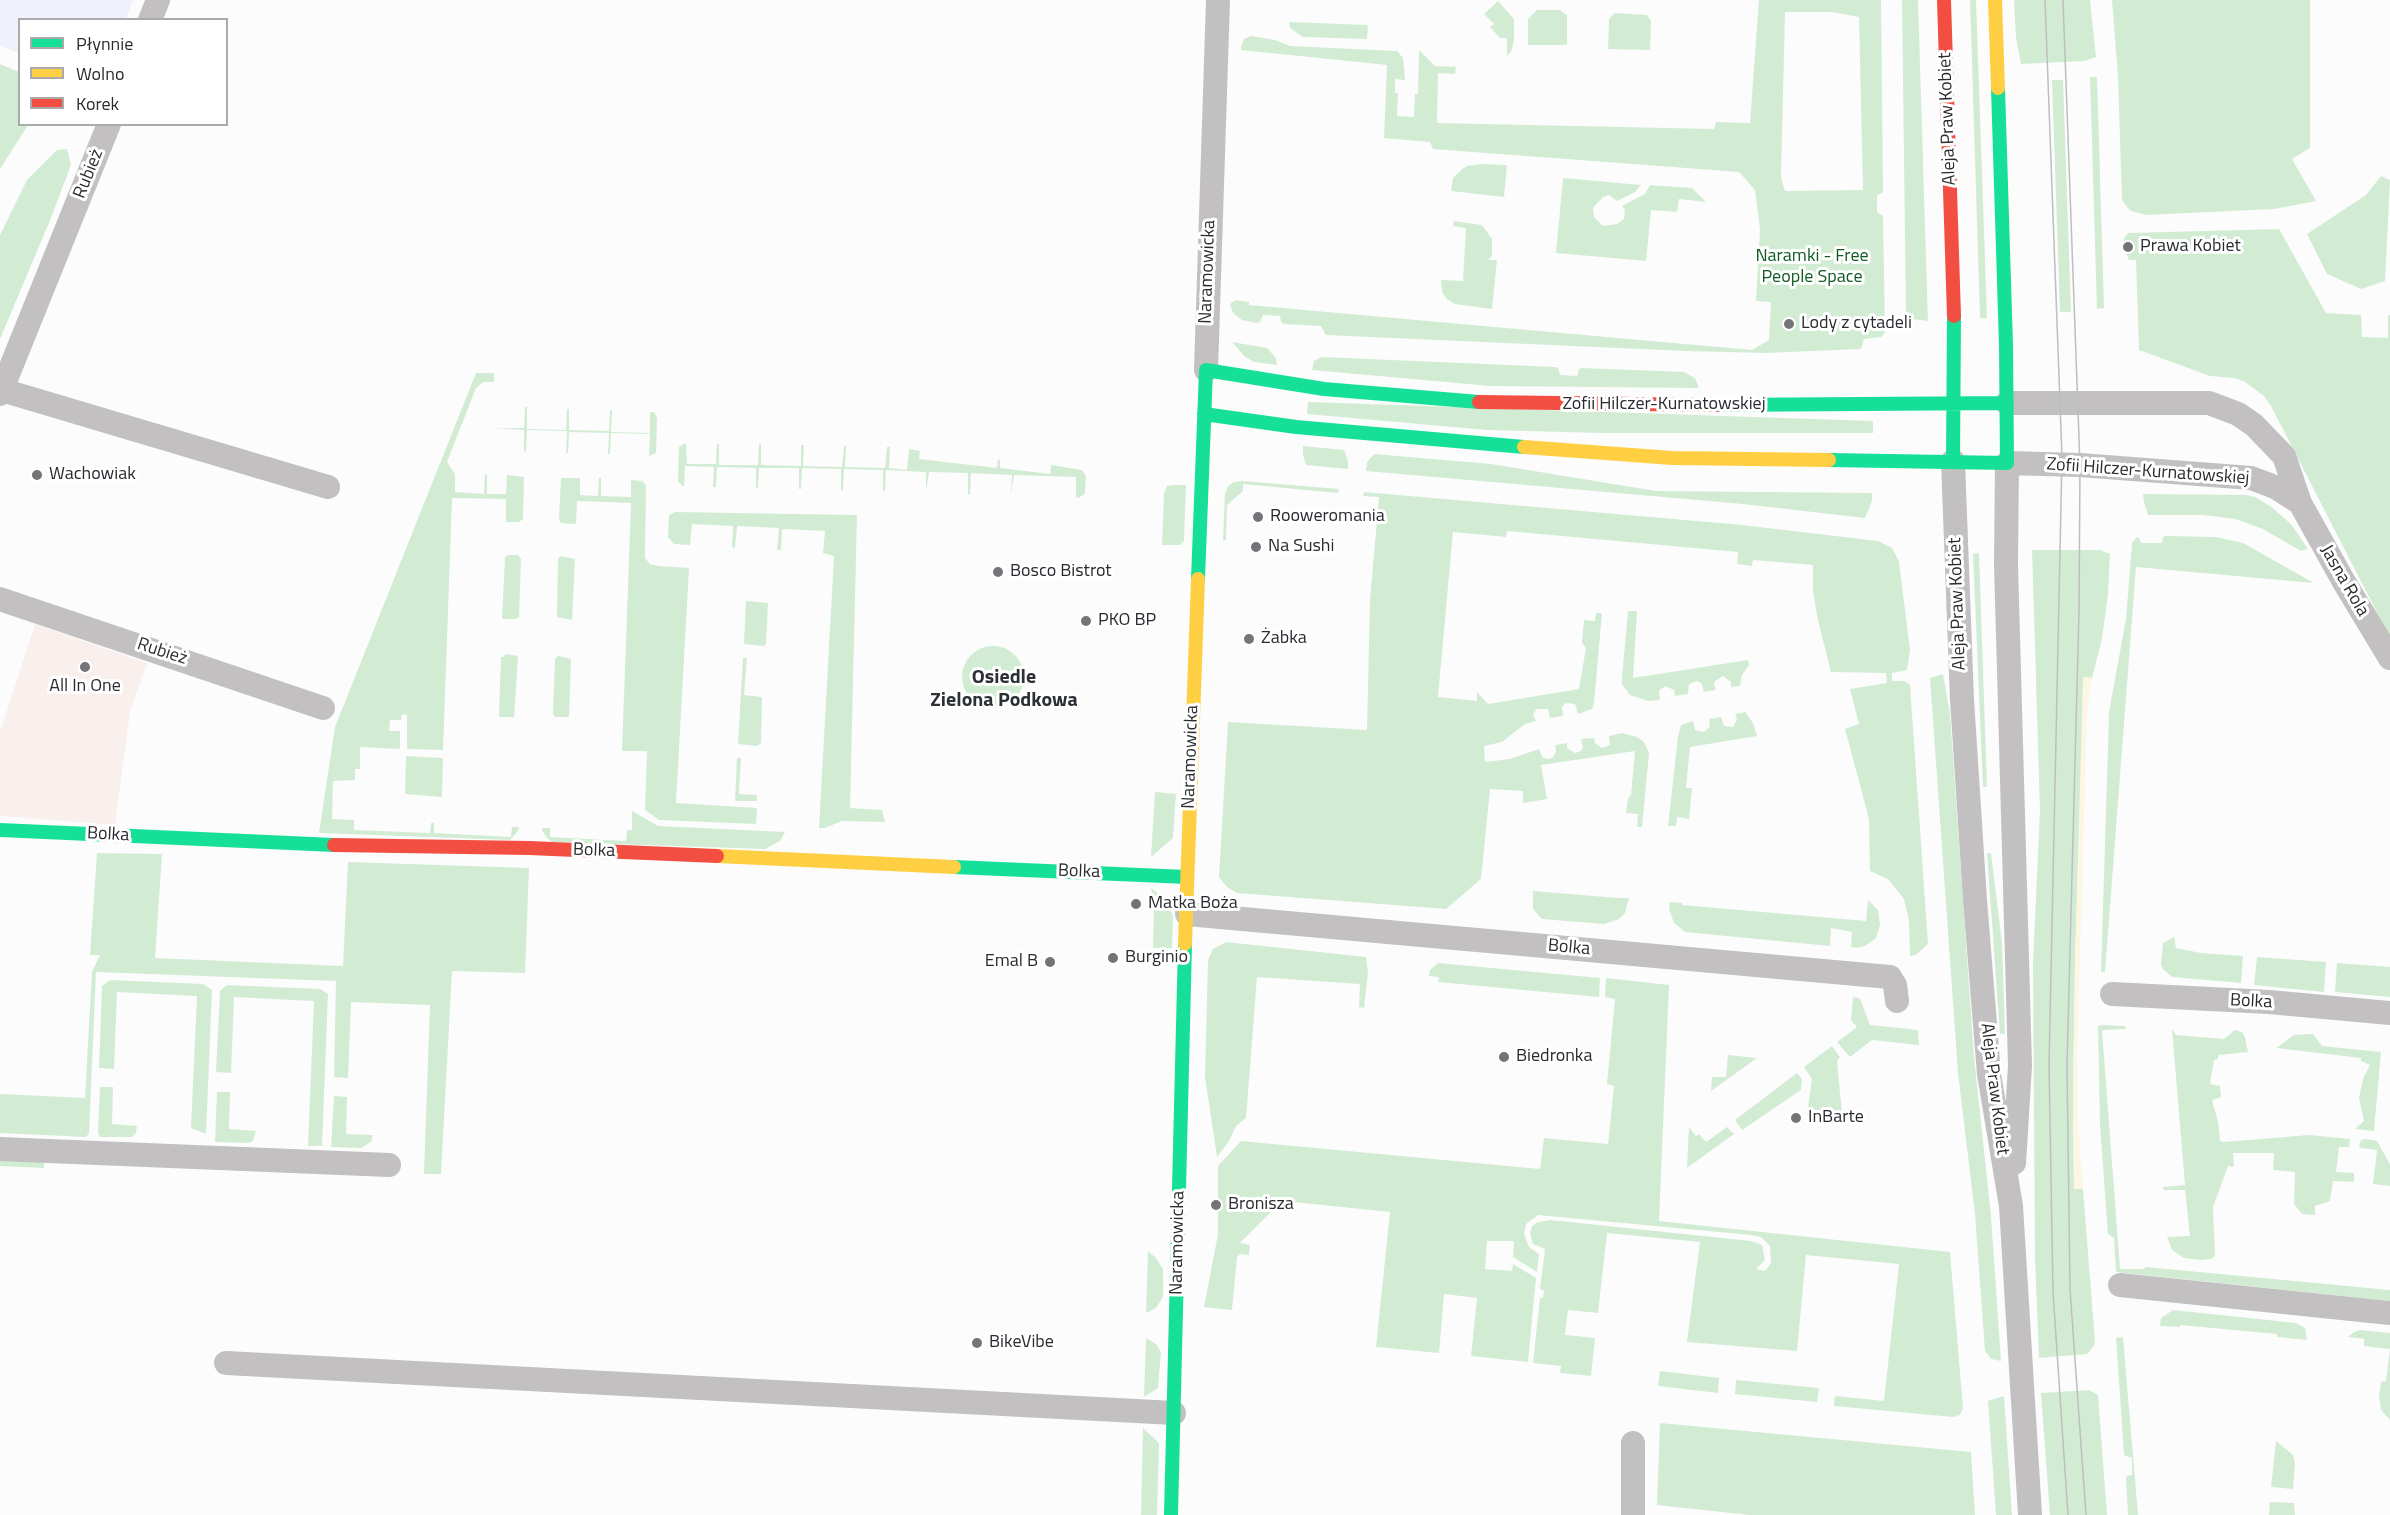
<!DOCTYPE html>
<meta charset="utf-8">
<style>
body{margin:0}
#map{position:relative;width:2390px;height:1515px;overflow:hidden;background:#fcfcfd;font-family:"Titillium Web",sans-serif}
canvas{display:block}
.legend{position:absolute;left:18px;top:18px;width:210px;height:108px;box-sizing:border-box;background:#fff;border:2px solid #aaaaac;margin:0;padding:8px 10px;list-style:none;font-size:18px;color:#2a2b30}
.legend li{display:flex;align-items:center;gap:12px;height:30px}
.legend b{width:30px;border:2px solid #aaaaac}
</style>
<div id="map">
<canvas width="2390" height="1515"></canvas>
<ul class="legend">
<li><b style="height:8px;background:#16e098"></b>Płynnie</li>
<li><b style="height:8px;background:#ffcf43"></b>Wolno</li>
<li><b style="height:8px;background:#f24e42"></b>Korek</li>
</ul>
</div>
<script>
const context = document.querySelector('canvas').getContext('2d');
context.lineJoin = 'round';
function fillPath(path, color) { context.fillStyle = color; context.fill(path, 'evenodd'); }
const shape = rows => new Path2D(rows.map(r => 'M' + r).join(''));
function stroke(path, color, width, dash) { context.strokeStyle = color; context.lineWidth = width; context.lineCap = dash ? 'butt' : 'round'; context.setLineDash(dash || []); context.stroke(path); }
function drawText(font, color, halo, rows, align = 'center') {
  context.font = font + ' "Titillium Web",sans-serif'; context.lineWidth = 6; context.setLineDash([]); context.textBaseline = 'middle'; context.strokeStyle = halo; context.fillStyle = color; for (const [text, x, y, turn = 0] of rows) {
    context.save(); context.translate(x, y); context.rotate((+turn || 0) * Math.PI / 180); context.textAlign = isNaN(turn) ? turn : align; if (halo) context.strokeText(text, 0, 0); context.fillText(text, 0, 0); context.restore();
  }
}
fillPath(shape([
 [0,0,133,0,126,19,20,20,19,53,0,46]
]), '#f0f1fa');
fillPath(shape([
 [35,624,147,663,130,712,115,825,0,816,0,732]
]), '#f9f0ed');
fillPath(shape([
 [1759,0,1881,0,1883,190,1882,193,1877,195,1877,212,1883,216,1885,333,1881,337,1864,339,1861,349,1766,353,1685,351,1326,335,1321,326,1284,324,1281,322,1280,316,1263,315,1260,322,1256,323,1242,320,1233,313,1230,304,1235,300,1249,302,1249,305,1752,350,1769,340,1771,302,1756,301,1760,229,1755,190,1739,172,1433,149,1430,142,1384,138,1387,65,1241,50,1241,47,1244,39,1251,36,1275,40,1290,46,1397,51,1403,58,1405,80,1395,79,1395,93,1398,93,1397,116,1414,117,1415,94,1418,94,1419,50,1435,66,1456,67,1455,74,1438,73,1437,123,1714,129,1716,122,1750,123],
 [1785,12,1832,12,1859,17,1863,190,1785,191,1781,178],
 [1902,0,1918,0,1928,321,1912,319,1906,315],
 [1970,0,1976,0,1987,318,1980,318],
 [2014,0,2090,0,2096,57,2084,61,2021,64,2016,38],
 [2112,0,2310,0,2310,148,2292,159,2316,201,2274,209,2146,215,2131,211,2126,206,2122,200,2118,77],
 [1498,1,1514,19,1514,40,1511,52,1507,56,1507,38,1500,38,1490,27,1494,24,1484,14],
 [1537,10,1560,10,1567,15,1567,45,1528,45,1528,19],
 [1614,13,1647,15,1651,21,1650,50,1608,49,1609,19],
 [1289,22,1368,25,1367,39,1303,37,1290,28],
 [0,64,19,72,20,124,28,125,0,169],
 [2090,77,2097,77,2104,308,2097,309],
 [2052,80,2063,80,2071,312,2060,312],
 [67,149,71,165,51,218,0,339,0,235,27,180,57,150],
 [1483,164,1507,165,1504,197,1451,191,1453,178,1461,170,1467,166],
 [2381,176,2390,180,2385,281,2361,289,2327,274,2307,234,2366,195],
 [1563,178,1641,185,1635,192,1617,201,1609,195,1603,197,1593,208,1594,217,1603,226,1617,224,1624,219,1625,209,1622,206,1645,194,1650,185,1692,188,1706,202,1679,199,1677,212,1651,210,1646,261,1556,253],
 [1454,221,1482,225,1492,239,1492,256,1488,260,1497,260,1492,309,1455,304,1447,299,1442,292,1441,280,1463,281,1466,228,1453,226],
 [2279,229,2326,313,2361,315,2362,337,2388,338,2388,315,2390,315,2390,644,2387,632,2271,406,2264,396,2245,382,2234,378,2210,376,2139,350,2136,260,2129,260,2123,246,2124,238,2128,233],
 [1232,342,1267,348,1276,358,1277,365,1254,362,1245,357],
 [1322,357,1555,367,1558,368,1560,375,1577,376,1579,369,1582,368,1684,372,1695,378,1699,388,1490,386,1312,370,1314,361],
 [476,373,494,373,494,382,483,382,476,388,447,462,455,474,455,492,484,494,485,474,487,475,487,494,506,494,507,475,524,477,523,519,519,522,506,522,506,499,452,498,443,750,407,749,407,715,402,714,401,720,390,720,389,731,400,731,400,749,360,747,360,769,355,769,355,780,333,781,332,819,354,820,354,830,430,833,431,823,434,823,434,833,511,837,512,827,519,827,518,831,510,840,319,833,335,727],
 [1308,402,1873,421,1873,433,1602,433,1487,430,1307,414],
 [525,407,527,407,527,429,566,430,567,409,569,409,569,430,609,431,610,410,612,410,611,432,650,433,650,412,654,412,657,418,656,453,649,456,650,434,611,433,610,454,608,454,609,433,569,432,568,453,566,453,567,431,527,430,526,452,524,451,524,430,495,428,524,428],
 [684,444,686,444,687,464,716,464,717,444,719,444,719,465,758,465,759,444,761,444,761,465,801,466,801,445,804,445,803,466,842,467,844,446,846,446,845,467,885,468,887,447,890,447,889,468,907,470,909,449,920,451,919,459,997,468,998,459,1000,460,1000,468,1050,474,1051,465,1082,470,1086,476,1085,493,1079,498,1076,497,1076,477,1014,475,1011,496,1012,475,971,473,970,495,968,494,968,473,929,472,926,492,926,472,886,470,885,491,883,491,883,470,844,469,843,490,841,490,841,469,802,468,801,489,799,489,799,468,759,468,758,488,756,488,756,468,717,467,716,487,713,487,714,467,685,466,684,487,678,482,679,447],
 [1303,446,1344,450,1348,461,1348,469,1306,465,1303,455],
 [1374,454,1491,464,1656,491,1872,493,1872,501,1865,518,1743,504,1366,471,1367,462],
 [561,478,580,478,580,495,598,496,599,478,601,478,601,496,631,497,631,480,642,481,646,485,645,558,650,564,658,566,689,568,676,803,757,808,756,824,659,820,645,810,647,751,622,751,631,503,577,501,576,524,561,523,559,520],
 [1242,481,1339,489,1338,493,1243,484,1243,491,1227,505,1226,540,1223,540,1225,493,1228,486,1234,482],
 [1172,485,1186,485,1184,541,1180,545,1162,545,1164,493,1167,486],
 [1364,492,1742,525,1878,541,1892,548,1899,561,1910,650,1907,670,1892,673,1892,681,1905,681,1910,685,1928,944,1916,955,1910,956,1909,921,1904,899,1888,879,1870,871,1869,819,1845,729,1859,724,1850,689,1887,683,1886,673,1831,672,1817,616,1813,590,1813,565,1753,560,1752,566,1737,564,1738,552,1507,531,1506,537,1453,532,1438,697,1477,701,1477,692,1488,704,1579,689,1586,648,1582,643,1584,620,1595,621,1596,613,1602,613,1594,703,1592,709,1578,714,1575,704,1566,703,1562,707,1563,716,1550,718,1548,709,1537,709,1533,714,1536,721,1525,724,1502,742,1484,746,1485,762,1510,759,1539,749,1543,758,1550,759,1554,756,1556,751,1555,745,1567,743,1567,748,1575,753,1581,751,1583,748,1581,739,1594,738,1595,743,1602,748,1610,745,1609,736,1622,733,1637,737,1644,742,1649,753,1642,827,1637,827,1638,814,1626,813,1628,798,1631,795,1635,751,1541,765,1547,799,1523,803,1523,791,1490,789,1481,879,1446,909,1237,893,1227,887,1219,877,1228,722,1367,730,1370,600,1379,497,1363,496],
 [2143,494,2246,495,2255,497,2270,506,2291,524,2308,549,2301,551,2263,529,2235,519,2203,515,2148,515,2144,502],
 [675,512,857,515,850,808,882,810,885,822,842,821,825,828,819,828,834,556,823,553,825,531,782,529,781,550,777,550,779,528,737,526,735,548,732,547,733,526,692,524,690,545,674,544,668,537,669,515],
 [2166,536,2216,537,2243,543,2314,583,2136,567,2105,972,2101,972,2109,712,2126,619,2132,543,2137,537,2139,538,2141,543,2162,543,2163,537],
 [2032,550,2100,550,2110,554,2108,594,2102,639,2092,678,2084,677,2075,964,2073,1097,2074,1189,2083,1189,2095,1341,2094,1346,2087,1354,2039,1358,2035,1259,2033,963,2040,810],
 [1979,553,1987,787,1983,787,1973,554],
 [508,555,518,555,521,559,519,617,516,619,502,619,505,557],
 [560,556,575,559,572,620,557,617,558,559],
 [746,601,768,603,766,644,764,646,744,644],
 [1628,611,1637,611,1633,678,1748,660,1749,665,1742,675,1740,686,1731,687,1731,682,1723,676,1715,681,1714,685,1716,690,1704,692,1702,684,1697,681,1689,684,1688,694,1675,696,1674,690,1665,686,1659,691,1660,700,1648,701,1630,695,1622,684,1622,677],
 '962 677a31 31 0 1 1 62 0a31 31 0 1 1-62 0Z',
 [505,654,518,656,514,717,499,717,501,657,504,657],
 [558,656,571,659,569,717,555,717,553,714,555,659],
 [743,658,747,658,744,695,762,697,761,743,757,746,738,744],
 [1943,674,1950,714,1974,1057,1991,1216,2001,1361,1991,1359,1985,1351,1975,1214,1958,1073,1930,678],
 [1745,712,1753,723,1757,736,1690,747,1686,788,1692,788,1689,819,1677,817,1676,826,1668,826,1678,736,1681,725,1693,721,1695,730,1704,732,1710,727,1709,719,1721,717,1724,726,1733,727,1737,719,1735,714],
 [406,756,443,758,442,797,405,794],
 [737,758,741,758,739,794,757,795,757,801,735,801],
 [1155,792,1176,794,1173,838,1151,857],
 [632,811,658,826,785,832,780,841,765,849,552,842,546,837,542,830,542,828,550,828,550,837,626,841,627,830,632,830],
 [97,853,162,854,155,958,343,966,348,862,529,868,525,973,452,971,441,1174,424,1174,430,1005,351,1002,348,1078,334,1077,336,981,96,972,89,1133,86,1137,0,1133,0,1094,85,1098,92,972,100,955,90,955],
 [1987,853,1991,853,2002,943,2005,1034,2000,1034],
 [1151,888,1165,899,1173,916,1172,948,1153,948,1154,905],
 [1533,891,1618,898,1629,898,1625,913,1619,919,1604,924,1542,919,1533,909],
 [1868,900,1878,910,1880,925,1876,938,1865,946,1858,948,1851,947,1852,932,1831,928,1830,946,1685,932,1674,923,1669,909,1670,902,1682,903,1682,905,1866,921],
 [2174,937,2176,948,2201,953,2243,956,2241,983,2172,977,2163,969,2161,964,2163,943],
 [1226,942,1366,957,1368,973,1364,1008,1359,1007,1360,984,1257,977,1246,1118,1236,1126,1229,1141,1217,1157,1205,1077,1208,960,1213,949],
 [2257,957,2326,962,2324,992,2254,985],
 [1438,963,1600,978,1599,997,1438,982,1439,977,1429,976,1430,970],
 [2337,963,2390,967,2390,997,2335,992],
 [1606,978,1669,985,1659,1221,1950,1252,1963,1408,1960,1415,1953,1417,1834,1406,1835,1396,1884,1401,1899,1264,1806,1255,1797,1351,1687,1342,1700,1242,1607,1233,1598,1313,1568,1310,1565,1335,1595,1338,1591,1376,1560,1373,1561,1366,1533,1363,1540,1298,1543,1298,1544,1291,1540,1289,1545,1249,1533,1244,1530,1233,1532,1226,1538,1222,1550,1220,1751,1241,1762,1245,1765,1260,1756,1269,1765,1271,1771,1263,1770,1246,1761,1237,1751,1235,1538,1215,1526,1224,1524,1234,1529,1247,1539,1254,1537,1272,1513,1257,1514,1241,1487,1241,1485,1269,1512,1271,1513,1264,1536,1278,1528,1362,1471,1356,1477,1298,1444,1294,1439,1353,1376,1347,1390,1212,1274,1200,1276,1207,1240,1243,1250,1245,1249,1255,1240,1254,1237,1257,1232,1310,1204,1307,1218,1234,1218,1166,1241,1141,1540,1169,1544,1138,1608,1144,1614,1086,1607,1084,1615,999,1605,997],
 [110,980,203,984,212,990,206,1134,191,1128,197,996,117,992,114,1069,99,1068,102,986],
 [227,985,320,989,328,994,322,1146,308,1146,314,1001,234,997,231,1073,216,1072,220,991],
 [1853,997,1859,998,1861,1001,1870,1025,1918,1030,1919,1045,1872,1040,1850,1057,1837,1042,1857,1027,1851,1020],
 [2102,1025,2125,1026,2126,1029,2102,1030,2120,1269,2143,1269,2146,1267,2390,1290,2390,1301,2116,1272,2114,1238,2108,1234,2100,1125,2098,1026],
 [2172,1029,2176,1035,2224,1039,2235,1030,2242,1032,2245,1037,2248,1052,2218,1055,2218,1059,2214,1060,2210,1084,2220,1086,2221,1097,2212,1100,2218,1121,2220,1141,2224,1142,2309,1135,2350,1139,2349,1147,2339,1147,2336,1172,2354,1173,2354,1182,2333,1181,2330,1201,2315,1206,2315,1215,2302,1214,2294,1204,2295,1172,2273,1170,2274,1153,2233,1153,2234,1167,2228,1166,2213,1207,2215,1256,2211,1259,2201,1260,2184,1258,2172,1250,2167,1237,2190,1236,2185,1190,2164,1190,2163,1187,2185,1185],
 [2309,1034,2313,1034,2322,1046,2381,1052,2374,1131,2355,1129,2364,1121,2359,1098,2363,1079,2370,1065,2361,1061,2361,1058,2276,1048,2294,1035],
 [1832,1046,1840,1057,1837,1061,1842,1114,1807,1114,1812,1079,1804,1067],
 [1728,1055,1757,1058,1711,1091,1712,1077,1726,1077],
 [1797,1073,1802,1079,1801,1090,1742,1130,1735,1120],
 [100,1087,113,1087,112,1124,137,1126,136,1133,132,1137,100,1137,98,1133],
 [217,1092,230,1092,229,1129,256,1131,253,1141,249,1143,215,1142],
 [334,1096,347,1097,346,1134,373,1135,371,1142,361,1148,331,1147],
 [1689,1127,1696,1136,1699,1134,1706,1142,1727,1127,1734,1134,1687,1168],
 [2366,1139,2377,1141,2390,1164,2390,1186,2373,1184,2377,1150,2361,1148,2359,1146,2361,1140],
 [0,1157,44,1158,44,1168,0,1166],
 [1148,1251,1155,1257,1163,1269,1163,1297,1156,1308,1146,1313],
 [2173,1310,2296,1323,2305,1328,2307,1340,2277,1337,2277,1334,2180,1325,2180,1327,2160,1326,2161,1318],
 [2360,1330,2390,1333,2390,1420,2381,1410,2379,1396,2381,1382,2386,1381,2390,1349,2364,1346,2364,1339,2348,1337,2354,1332],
 [2123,1337,2138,1515,2128,1515,2126,1479,2127,1476,2132,1475,2132,1458,2124,1455,2116,1338],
 [1146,1338,1156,1344,1161,1352,1158,1388,1144,1397],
 [1660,1371,1719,1378,1718,1393,1658,1386],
 [1736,1380,1819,1388,1817,1402,1735,1394],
 [2089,1390,2098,1395,2107,1515,2050,1515,2041,1393],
 [2004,1396,2012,1515,1996,1515,1988,1401],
 [1660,1423,1971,1452,1975,1515,1750,1515,1657,1505],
 [1143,1428,1159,1443,1157,1515,1141,1515],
 [2276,1441,2293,1455,2295,1463,2293,1489,2271,1487],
 [2270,1502,2294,1503,2295,1515,2269,1515]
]), '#d2ecd4');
fillPath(shape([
 [2083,677,2092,678,2087,711,2077,1061,2078,1125,2083,1189,2074,1189,2073,1097,2075,964]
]), '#fcf6e2');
stroke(shape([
 [150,20,158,0],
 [1206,370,1218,0],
 [2,390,328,487],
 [0,394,109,124],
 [2007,403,2209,403,2238,414,2254,425,2284,456,2300,503,2344,582,2390,658],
 [1953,461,1962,700,1975,900,1989,1074,2011,1206,2030,1515],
 [0,599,323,708],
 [1187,914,1890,977,1895,985,1897,1001],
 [2112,994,2269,1002,2390,1013],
 [0,1149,389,1165],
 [2014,1163,2020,1066,2006,564,2007,463,2080,465,2251,478,2275,487,2300,503],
 [2120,1285,2390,1313],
 [226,1363,1174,1413],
 [1633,1443,1633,1515]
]), '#c2c0c0', 24);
stroke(shape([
 [1717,405,2007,403],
 [1204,414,1296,427,1524,447],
 [1829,460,2007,463,2006,346,1998,88],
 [1953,461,1954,316],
 [1198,579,1206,370,1324,389,1479,402],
 [0,830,334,845],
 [954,867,1187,877],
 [1171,1515,1185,944]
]), '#16e098', 14);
stroke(shape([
 [1995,0,1998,88],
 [1524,447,1672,458,1829,460],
 [717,856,954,867],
 [1185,944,1198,579]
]), '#ffcf43', 14);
stroke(shape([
 [1944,0,1954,316],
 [1479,402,1717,405],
 [334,845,529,848,717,856]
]), '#f24e42', 14);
stroke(shape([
 [2045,0,2062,457,2049,1065,2053,1292,2068,1515],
 [2063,0,2080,465,2079,611,2067,1065,2070,1289,2086,1515]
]), '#bebebe', 1.5);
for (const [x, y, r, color] of [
 [2128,247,6,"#747478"],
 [1789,324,6,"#747478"],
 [37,475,6,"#747478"],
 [1258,517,6,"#747478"],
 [1256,547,6,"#747478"],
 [998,572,6,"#747478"],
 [1086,621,6,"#747478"],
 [1249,639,6,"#747478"],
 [85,667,6,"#747478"],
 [1136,904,6,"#747478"],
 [1113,958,6,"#747478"],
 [1050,962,6,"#747478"],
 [1504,1057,6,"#747478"],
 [1796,1118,6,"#747478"],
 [1216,1205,6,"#747478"],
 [977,1343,6,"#747478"]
]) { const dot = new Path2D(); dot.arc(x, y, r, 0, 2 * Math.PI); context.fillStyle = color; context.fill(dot); stroke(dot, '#fff', 2); }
drawText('18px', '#2a2b30', '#fff', [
 ["Aleja Praw Kobiet",1948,119,-92],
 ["Rubież",89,174,-68],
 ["Naramowicka",1208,272,-88],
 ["Zofii Hilczer-Kurnatowskiej",1664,405],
 ["Zofii Hilczer-Kurnatowskiej",2148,472,4],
 ["Jasna Rola",2344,581,60],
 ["Aleja Praw Kobiet",1958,604,-92],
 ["Rubież",162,652,18],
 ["Naramowicka",1191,757,-88],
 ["Bolka",108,835,3],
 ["Bolka",594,851,2],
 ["Bolka",1079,872,2],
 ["Bolka",1569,948,5],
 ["Bolka",2251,1002,3],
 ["Aleja Praw Kobiet",1994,1089,83],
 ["Naramowicka",1178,1243,-89]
]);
drawText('18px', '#2a2b30', '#fff', [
 ["Prawa Kobiet",2140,247],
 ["Lody z cytadeli",1801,324],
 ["Wachowiak",49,475],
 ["Rooweromania",1270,517],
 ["Na Sushi",1268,547],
 ["Bosco Bistrot",1010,572],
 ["PKO BP",1098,621],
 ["Żabka",1261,639],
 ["All In One",85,687,"center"],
 ["Matka Boża",1148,904],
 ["Burginio",1125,958],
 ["Emal B",1038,962,"right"],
 ["Biedronka",1516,1057],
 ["InBarte",1808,1118],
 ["Bronisza",1228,1205],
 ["BikeVibe",989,1343]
], 'left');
drawText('18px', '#115a22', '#fff', [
 ["Naramki - Free",1812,257],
 ["People Space",1812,278]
]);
drawText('bold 20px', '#2e3038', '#fff', [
 ["Osiedle",1004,678],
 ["Zielona Podkowa",1004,701]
]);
</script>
